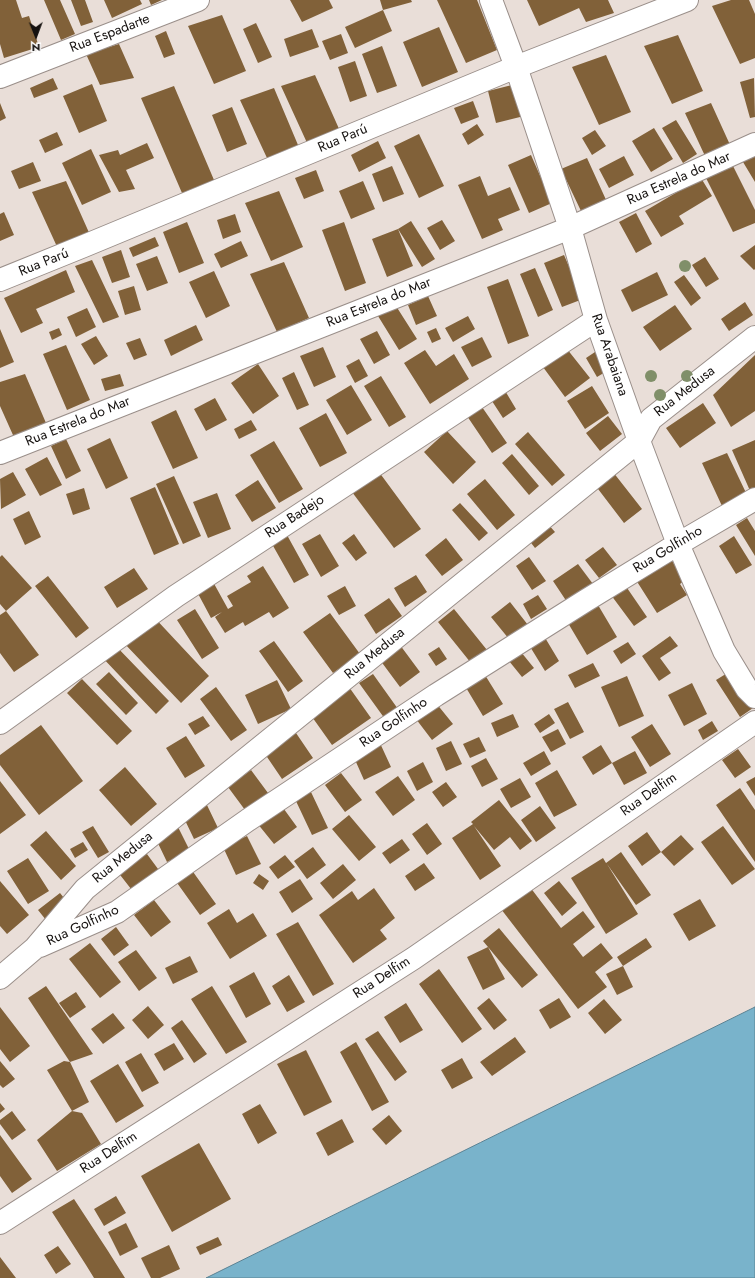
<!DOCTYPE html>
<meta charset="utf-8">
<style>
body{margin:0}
#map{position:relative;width:755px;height:1278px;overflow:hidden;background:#e9ded8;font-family:Jost,sans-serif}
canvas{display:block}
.north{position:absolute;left:16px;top:16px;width:40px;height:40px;-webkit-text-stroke:3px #fff;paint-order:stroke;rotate:179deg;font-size:11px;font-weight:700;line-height:16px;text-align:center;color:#15110f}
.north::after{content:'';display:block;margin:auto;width:14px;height:18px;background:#15110f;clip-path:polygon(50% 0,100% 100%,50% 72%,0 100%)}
</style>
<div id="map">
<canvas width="755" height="1278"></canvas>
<div class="north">N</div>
</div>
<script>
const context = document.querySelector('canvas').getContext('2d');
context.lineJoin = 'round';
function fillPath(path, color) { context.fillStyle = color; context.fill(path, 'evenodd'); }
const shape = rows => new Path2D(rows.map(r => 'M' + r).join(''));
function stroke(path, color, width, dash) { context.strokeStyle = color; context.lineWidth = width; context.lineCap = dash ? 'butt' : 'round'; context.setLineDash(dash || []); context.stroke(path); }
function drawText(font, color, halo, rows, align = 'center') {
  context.font = font + ' Jost,sans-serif'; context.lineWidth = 3; context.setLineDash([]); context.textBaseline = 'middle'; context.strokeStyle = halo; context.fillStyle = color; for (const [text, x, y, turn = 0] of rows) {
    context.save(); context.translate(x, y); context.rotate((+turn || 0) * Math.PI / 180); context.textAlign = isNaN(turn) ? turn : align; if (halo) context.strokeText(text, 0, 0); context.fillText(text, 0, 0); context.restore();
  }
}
const water = shape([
 [755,1007,755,1278,206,1278,755,1007]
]);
fillPath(water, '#79b3cb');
stroke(water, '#5b8293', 1);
fillPath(shape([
 [0,0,16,0,22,18,29,16,39,47,4,58,0,44],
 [44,0,60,0,75,34,61,40],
 [71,0,85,0,93,22,81,26],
 [104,0,140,0,142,4,112,18],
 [149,0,162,0,151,5],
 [290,0,329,0,333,8,302,22],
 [380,0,411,0,412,2,383,10,392,31,355,48,345,27,383,10],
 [437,0,477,0,497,50,466,63],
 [527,0,608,0,614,13,586,22,579,8,539,26],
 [731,0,749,0,755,14,755,58,740,64,712,6],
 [222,15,246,71,214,84,188,26],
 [256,23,272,57,258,63,243,29],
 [439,27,458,72,422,87,403,42],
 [312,29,319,47,290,57,284,39],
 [166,31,175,54,164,58,155,36],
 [341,34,348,53,330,60,322,41],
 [678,35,703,91,672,104,644,46],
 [119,44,134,78,100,85,86,54],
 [382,46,397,86,377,93,362,54],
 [606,55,631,112,599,125,572,67],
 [355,61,367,96,350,102,338,67],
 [315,75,340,131,308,145,281,86],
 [53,78,58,89,34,98,30,88],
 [754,78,755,117,750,118,740,82],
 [92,84,107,121,79,133,63,96],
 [516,84,524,116,496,123,488,91],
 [174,86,214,180,182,193,141,98],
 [274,88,298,145,267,158,240,100],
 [473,101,479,117,461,124,454,108],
 [0,103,6,118,0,121],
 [711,103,731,147,705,156,685,113],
 [232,107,247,144,227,152,212,115],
 [676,120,697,154,683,163,662,128],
 [477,124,484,135,468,145,462,134],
 [654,128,673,159,651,172,632,141],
 [595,130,606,146,592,155,582,138],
 [57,132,63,145,45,153,39,140],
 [419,134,444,186,419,198,394,146],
 [378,141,386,158,359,172,351,155],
 [147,143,154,158,126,170,135,189,119,192,99,155,118,150,120,155],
 [91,149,111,192,82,205,62,163],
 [531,155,552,203,529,213,508,165],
 [755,155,755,182,743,162],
 [624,156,634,175,609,188,599,169],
 [587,158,607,202,581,211,561,169],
 [33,162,41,181,19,189,11,171],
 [732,164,755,210,755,223,733,232,706,178],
 [392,166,404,194,383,202,372,174],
 [316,170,324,191,304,199,295,178],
 [480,176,488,196,510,187,520,210,498,219,503,230,482,239,458,185],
 [701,178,712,196,679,216,684,224,661,237,645,211],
 [66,181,91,237,59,251,32,192],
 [363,181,375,209,351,219,339,191],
 [279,191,303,247,271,261,245,203],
 [4,212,14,235,0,241,0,214],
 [636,213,652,244,636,253,619,222],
 [235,214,241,232,223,239,217,220],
 [442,220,455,241,440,250,427,228],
 [411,221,435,259,422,267,398,229],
 [187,222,204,263,179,273,163,232],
 [344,222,366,283,345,291,322,230],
 [398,229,413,266,387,277,372,239],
 [155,237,159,246,133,257,129,248],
 [241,241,248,256,221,268,214,254],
 [755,245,755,269,754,270,740,256],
 [121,250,130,277,112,283,102,257],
 [564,255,583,299,562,307,544,263],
 [157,256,168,283,147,291,136,264],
 [705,257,719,279,706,287,692,265],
 [92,260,119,317,103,323,75,266],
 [284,262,309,318,277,332,250,274],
 [535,268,553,310,538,317,520,274],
 [66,270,75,292,36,309,43,323,21,333,4,298],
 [214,271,230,306,206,318,189,282],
 [657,272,668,295,632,312,621,290],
 [684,275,701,298,691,306,674,282],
 [508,279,529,336,508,344,487,287],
 [134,286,141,310,125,315,118,291],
 [428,296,437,316,416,325,408,305],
 [745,302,753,315,729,331,721,319],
 [675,305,692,329,660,351,643,327],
 [396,306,417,339,399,350,378,316],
 [87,308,96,327,76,337,67,317],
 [468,316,475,329,453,342,445,328],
 [196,325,203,340,171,356,164,340],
 [59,328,62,335,52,340,49,332],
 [436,328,441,339,432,343,427,332],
 [0,329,14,362,0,368],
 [377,331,390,355,374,364,360,339],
 [96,336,108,356,94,365,81,344],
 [482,337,492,357,472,367,461,347],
 [140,338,147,355,134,360,126,343],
 [66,345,90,400,67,410,43,354],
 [323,347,336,377,314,387,300,356],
 [567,349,590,378,565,397,543,367],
 [425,350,436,366,454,354,469,379,430,404,404,363],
 [595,352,607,371,597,377,586,358],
 [755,355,755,411,731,427,713,395],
 [359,359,368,376,355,383,346,366],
 [258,364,279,396,253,414,231,383],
 [294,372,309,405,297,410,282,378],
 [25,374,49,430,17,444,0,406,0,382],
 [120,374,124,386,105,391,101,379],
 [381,376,406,417,389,427,364,386],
 [351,385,372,420,347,435,326,400],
 [592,386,609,413,585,429,567,401],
 [504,389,516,409,503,418,490,398],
 [215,398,227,420,206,431,194,409],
 [703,403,716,423,680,448,666,428],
 [482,407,507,443,492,453,467,416],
 [176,410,198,458,173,469,151,422],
 [326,413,347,453,320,467,299,428],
 [608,416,622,434,600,451,586,433],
 [251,420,257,430,239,439,234,429],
 [447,431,476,462,453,484,424,452],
 [528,432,565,475,552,486,515,444],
 [110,438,128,478,106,489,87,449],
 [66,439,81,471,66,479,51,446],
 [755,440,755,491,751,493,732,450],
 [274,441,303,489,279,503,250,455],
 [727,453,748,497,722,506,702,463],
 [512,454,539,486,529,495,502,463],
 [47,457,62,485,40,496,25,469],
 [13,472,26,495,1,509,0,479],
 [379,472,421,529,394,548,352,492],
 [613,472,642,509,624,523,595,485],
 [174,476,201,536,183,544,156,484],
 [485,479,515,515,497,530,467,494],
 [258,480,276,508,252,522,235,495],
 [155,487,179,544,154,555,130,498],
 [84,488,90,509,73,515,66,494],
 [217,493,231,529,208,538,193,502],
 [460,503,488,533,479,541,452,510],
 [29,511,41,537,25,545,13,519],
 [747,518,755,531,755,556,736,525],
 [547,523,555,532,535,548,528,539],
 [320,534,339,566,321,577,302,544],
 [354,534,367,553,356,561,342,543],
 [287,535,309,575,294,583,272,544],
 [734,536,752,565,736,574,719,546],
 [446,538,463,560,442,576,425,555],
 [603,547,617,565,599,578,585,560],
 [2,555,32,588,6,611,39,655,14,672,0,653,0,615,6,611,0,604,0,557],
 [529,557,546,581,532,590,516,566],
 [670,558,685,580,680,584,687,595,657,613,636,580],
 [578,564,593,584,567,602,553,581],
 [263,566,289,608,273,618,269,612,245,626,243,622,225,633,215,617,222,612,211,618,195,588,212,580,228,609,233,606,227,596,251,582,247,576],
 [134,568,148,589,117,608,104,587],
 [416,575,427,592,405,607,394,588],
 [48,576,89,628,76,638,35,586],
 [625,585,647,617,634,626,611,595],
 [345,586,356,606,339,615,327,596],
 [538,595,547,609,531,619,523,604],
 [389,598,402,616,376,634,364,615],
 [510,602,528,625,509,639,491,617],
 [598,605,617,637,587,655,568,623],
 [195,609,219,648,202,659,177,620],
 [454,609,487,650,471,663,438,622],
 [330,613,360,654,333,673,303,632],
 [152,615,209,676,181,703,123,642],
 [544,636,559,661,545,671,529,645],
 [670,636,678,646,660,658,671,673,659,681,642,656],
 [274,641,303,681,288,692,259,651],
 [628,642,636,654,621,664,613,651],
 [113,643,169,701,156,714,100,655],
 [400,645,420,672,400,687,380,660],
 [439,647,447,659,436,666,428,654],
 [521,652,534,668,522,677,509,661],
 [593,663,600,676,575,688,568,675],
 [109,672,138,703,126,715,96,684],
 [729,672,753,708,740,717,716,680],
 [373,674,398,709,385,719,359,683],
 [485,675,503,704,483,716,465,686],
 [627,676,644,716,619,727,601,687],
 [82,679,132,731,117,745,67,693],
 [277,680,291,709,258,724,245,695],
 [692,683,707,714,684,726,668,695],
 [216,687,247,730,231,741,200,699],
 [349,687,371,718,332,745,310,714],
 [568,702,584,732,570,739,554,709],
 [436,703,453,724,432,740,416,719],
 [513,714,519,727,497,737,491,723],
 [549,714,555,723,540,733,534,724],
 [203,716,210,726,195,735,188,724],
 [712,721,718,731,703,740,698,730],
 [652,724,671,754,650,767,631,737],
 [41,725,83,781,39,815,0,765,0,755],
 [558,729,566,744,551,752,542,737],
 [296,733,313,758,282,779,265,754],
 [186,736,205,766,185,778,166,748],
 [479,737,486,751,470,758,463,744],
 [379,741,391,767,364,780,352,753],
 [451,741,462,764,446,771,436,748],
 [601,745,612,763,635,751,647,773,624,785,612,763,593,775,582,757],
 [738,749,751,767,735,778,722,760],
 [544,751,551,764,531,776,523,763],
 [486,758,498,779,482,787,471,766],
 [423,762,433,782,417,791,407,771],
 [125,767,157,804,131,826,99,790],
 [251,770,268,793,245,810,228,787],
 [557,770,577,805,554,817,535,783],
 [341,773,362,800,345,812,325,785],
 [398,776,415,800,393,816,375,792],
 [755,777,755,796,746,782],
 [520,778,531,797,511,808,500,789],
 [0,781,26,815,0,834],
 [446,782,457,797,443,807,432,792],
 [740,788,755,810,755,862,716,805],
 [311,792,328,828,312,835,295,799],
 [499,800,532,841,520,850,510,837,494,850,474,826,501,866,480,880,452,838,473,824,471,822],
 [206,803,218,828,194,839,182,814],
 [281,805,297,827,274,844,257,823],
 [540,806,556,828,536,842,521,820],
 [349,815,376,847,359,861,332,829],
 [427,823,442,844,427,855,412,834],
 [93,826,109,852,98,858,82,832],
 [723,826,755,869,732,885,701,842],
 [178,827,190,851,167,862,155,837],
 [46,831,76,866,61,880,30,845],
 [647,832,661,852,681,835,694,849,674,866,661,852,642,866,628,846],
 [247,836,261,864,236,875,223,847],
 [402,839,410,850,390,864,382,853],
 [83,842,88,850,75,858,70,849],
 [313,847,326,865,307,879,294,861],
 [144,850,161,873,135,894,117,871],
 [621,852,651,895,636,905,607,864,638,914,606,934,571,878,603,858,606,863],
 [285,855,295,867,278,879,269,867],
 [28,858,49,891,28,904,7,871],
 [424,863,435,878,415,891,405,876],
 [343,864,356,880,333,899,320,883],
 [191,869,216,904,200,915,175,880],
 [259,874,269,881,263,890,253,883],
 [300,879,313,899,292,913,279,892],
 [0,881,29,915,7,934,0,926],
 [559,881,577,903,562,916,544,893],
 [530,887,561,928,583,911,595,927,573,944,583,957,601,943,613,958,595,972,607,987,578,1009,501,909],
 [374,888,395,918,380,930,387,939,353,963,319,915,352,891,358,900],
 [60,893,68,903,46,920,38,910],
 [700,899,716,926,689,941,673,914],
 [154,900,171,922,151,937,134,915],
 [229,909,237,923,253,913,267,936,230,959,207,923],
 [298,922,334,984,313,996,276,934],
 [116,927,129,945,114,956,101,939],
 [499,928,538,975,522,988,488,947,505,979,483,990,467,957,488,947,483,941],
 [646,938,652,947,623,966,617,957],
 [90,943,121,982,100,998,69,959],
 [136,950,157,978,139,991,118,962],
 [190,956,198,972,173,984,165,968],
 [623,966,633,987,617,995,606,974],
 [439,969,482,1029,462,1043,419,984],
 [254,972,271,1004,246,1018,229,986],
 [289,975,305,1002,287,1012,272,986],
 [46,986,93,1054,70,1062,28,998],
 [212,986,247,1042,226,1054,191,999],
 [76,992,86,1007,70,1018,59,1003],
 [489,998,507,1020,494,1030,477,1008],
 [559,998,571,1017,550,1029,539,1010],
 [604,999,622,1020,605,1034,588,1013],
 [406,1003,423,1030,400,1043,384,1017],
 [148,1006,164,1025,148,1039,132,1020],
 [0,1007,30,1046,10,1062,0,1049],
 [113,1013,125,1028,103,1044,91,1029],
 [182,1020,207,1054,194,1063,171,1028],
 [378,1031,407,1072,395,1081,365,1039],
 [515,1037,526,1052,492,1076,480,1062],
 [356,1042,389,1102,372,1111,340,1052],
 [174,1043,184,1059,164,1071,154,1054],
 [306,1050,332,1102,304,1116,277,1064],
 [141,1053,159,1083,142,1092,125,1062],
 [462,1058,473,1078,452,1089,441,1070],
 [0,1061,15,1079,3,1088,0,1085],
 [64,1061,70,1062,89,1102,72,1111,47,1070],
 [118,1064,144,1106,116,1123,90,1081],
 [0,1103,5,1109,0,1113],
 [260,1104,277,1133,258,1144,242,1114],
 [12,1111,26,1130,12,1140,0,1124,0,1120],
 [72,1111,82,1113,101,1144,57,1171,37,1140],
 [389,1115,402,1131,386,1145,372,1129],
 [342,1119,354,1142,328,1156,316,1133],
 [0,1135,32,1179,12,1193,0,1176],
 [199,1143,231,1199,172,1232,141,1176],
 [116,1196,126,1213,104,1226,94,1209],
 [74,1199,108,1251,125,1278,94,1278,86,1265,52,1212],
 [126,1223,138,1247,120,1256,108,1232],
 [218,1237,222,1245,200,1255,196,1247],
 [169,1245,180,1269,160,1278,151,1278,141,1258],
 [58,1246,71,1264,56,1274,44,1255],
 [0,1257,16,1278,0,1278]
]), '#816139');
const street = shape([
 [491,0,516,67,570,228,596,320,639,441,678,544,724,651,747,689,755,697],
 [0,77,198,0],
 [0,280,84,246,516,67,687,0],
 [0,453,570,228,755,144],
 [0,723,176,596,596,320],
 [40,946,117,912,248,820,436,695,585,601,678,544,755,499],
 [0,978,35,948,85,889,639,441,651,419,755,337],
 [0,1223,414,958,755,722]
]);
stroke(street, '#9a8f8a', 24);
stroke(street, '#fff', 22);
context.fillStyle = '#808f69';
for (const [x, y] of [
 [685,266],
 [651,376],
 [687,376],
 [660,395]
]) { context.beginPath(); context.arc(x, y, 6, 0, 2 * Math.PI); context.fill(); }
drawText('14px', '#15110f', '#fff', [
 ["Rua Espadarte",110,34,-21],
 ["Rua Parú",343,139,-23],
 ["Rua Estrela do Mar",679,179,-24],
 ["Rua Parú",44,263,-22],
 ["Rua Estrela do Mar",379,303,-22],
 ["Rua Arabaiana",609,355,71],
 ["Rua Medusa",685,392,-38],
 ["Rua Estrela do Mar",78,422,-22],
 ["Rua Badejo",295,517,-33],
 ["Rua Golfinho",668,550,-31],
 ["Rua Medusa",375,654,-39],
 ["Rua Golfinho",394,723,-34],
 ["Rua Delfim",649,795,-35],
 ["Rua Medusa",123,858,-39],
 ["Rua Golfinho",83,926,-25],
 ["Rua Delfim",382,978,-33],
 ["Rua Delfim",109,1153,-33]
]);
</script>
